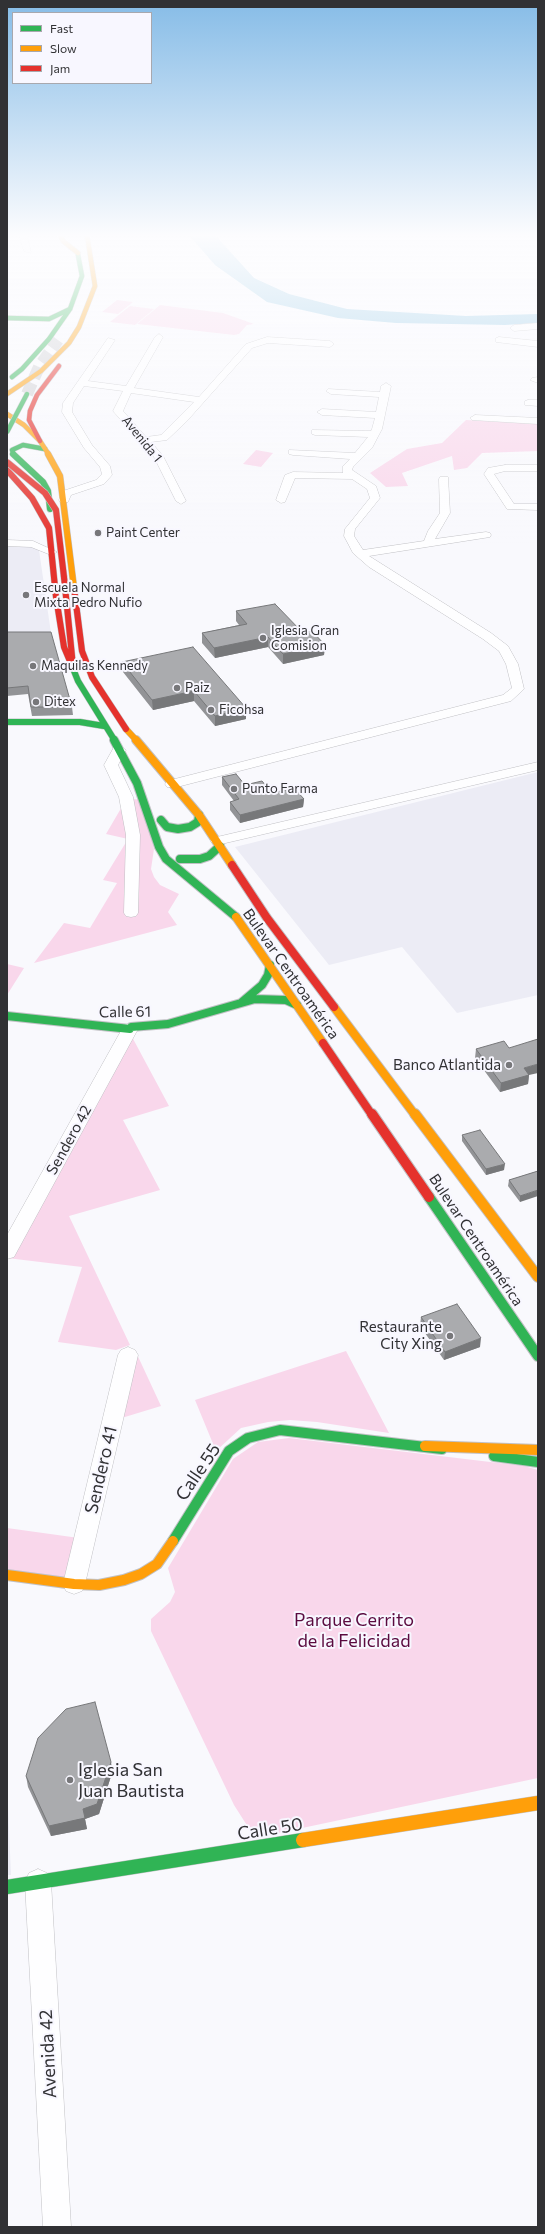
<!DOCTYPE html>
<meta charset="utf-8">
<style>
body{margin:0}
#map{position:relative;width:545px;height:2234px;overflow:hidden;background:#f9f9fd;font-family:Commissioner,sans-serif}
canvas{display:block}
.frame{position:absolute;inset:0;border:8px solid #313134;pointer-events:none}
.legend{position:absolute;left:12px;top:12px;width:140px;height:72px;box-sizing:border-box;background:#f8f7ff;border:1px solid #a8a8ae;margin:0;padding:5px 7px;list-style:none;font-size:12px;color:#313134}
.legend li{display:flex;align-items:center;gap:8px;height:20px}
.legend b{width:20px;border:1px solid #a8a8ae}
</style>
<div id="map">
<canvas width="545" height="2234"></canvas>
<div class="frame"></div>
<ul class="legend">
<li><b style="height:5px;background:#30b455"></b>Fast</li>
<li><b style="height:5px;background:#ff9f0a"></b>Slow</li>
<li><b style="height:5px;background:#e5322d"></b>Jam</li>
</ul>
</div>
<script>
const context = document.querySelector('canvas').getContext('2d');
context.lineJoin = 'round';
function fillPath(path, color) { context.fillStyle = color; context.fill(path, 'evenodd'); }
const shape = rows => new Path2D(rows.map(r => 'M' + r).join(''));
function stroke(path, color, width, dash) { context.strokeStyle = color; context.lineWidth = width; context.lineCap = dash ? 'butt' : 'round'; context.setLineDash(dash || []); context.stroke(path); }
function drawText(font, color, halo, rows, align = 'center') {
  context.font = font + ' Commissioner,sans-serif'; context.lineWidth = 4; context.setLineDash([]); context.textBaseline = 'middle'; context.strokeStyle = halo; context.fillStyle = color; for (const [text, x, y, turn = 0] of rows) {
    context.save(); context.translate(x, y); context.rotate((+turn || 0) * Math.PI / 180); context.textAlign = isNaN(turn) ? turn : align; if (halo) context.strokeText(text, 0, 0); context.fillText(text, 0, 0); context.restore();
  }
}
fillPath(shape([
 [7,546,33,547,39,550,52,640,7,640],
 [538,772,538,995,457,1013,402,947,329,965,235,847],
 [7,1782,11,1875,7,1875]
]), '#ececf5');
fillPath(shape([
 [117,300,133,302,118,314,102,312],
 [160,305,223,313,254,324,247,325,239,334,234,335,137,324],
 [130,306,154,309,135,325,110,322],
 [466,420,538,424,538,451,482,453,467,468,454,470,452,456,402,473,408,486,386,487,370,473,407,449,442,443],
 [256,450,273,453,261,467,243,464],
 [127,798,141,800,154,849,151,869,154,877,160,885,179,894,168,912,177,925,34,963,64,923,90,928,117,883,103,880,128,839,106,834],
 [7,964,24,968,7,995],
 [131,1035,169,1106,123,1120,160,1190,69,1216,130,1345,116,1350,58,1342,82,1267,7,1258],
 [135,1350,161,1406,115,1420],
 [346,1351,389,1433,317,1422,290,1420,268,1422,241,1428,216,1451,195,1400],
 [289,1438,524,1466,538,1470,538,1778,255,1838,234,1805,151,1631,151,1619,170,1602,175,1592,168,1568,233,1459,258,1442],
 [7,1528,79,1538,67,1578,7,1572]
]), '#f9d7eb');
fillPath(shape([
 [189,235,215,235,254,278,289,294,347,309,466,316,538,314,538,323,505,325,396,323,338,318,267,302,215,265]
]), '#94c9e5');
stroke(shape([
 [27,394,39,367,58,340]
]), '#d1d1d5', 12, [12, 5.5]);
const street = shape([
 [19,235,27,235,31,253,24,251,19,235],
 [538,323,538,329,514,331,510,328,514,325,538,323],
 [159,334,163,337,134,388,199,397,246,344,267,337,330,341,334,344,330,347,268,343,252,348,187,421,167,440,151,442,163,456,186,501,181,504,176,501,154,457,113,411,123,391,84,386,73,403,72,412,92,445,110,466,112,475,104,484,71,495,68,502,60,502,59,500,63,491,96,480,102,474,100,467,84,448,62,412,63,403,108,338,115,340,88,381,126,386,155,337,159,334],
 [131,393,194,402,161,435,146,437,123,411,131,393],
 [499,337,538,341,538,347,496,342,496,338,499,337],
 [538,377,538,383,530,380,532,378,538,377],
 [386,383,391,386,382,429,372,448,353,467,352,470,376,486,380,498,355,529,354,536,363,550,424,541,428,531,440,513,439,479,440,477,448,477,450,513,435,539,486,532,490,533,491,535,490,537,369,556,491,633,508,646,518,664,524,689,511,701,177,787,167,787,165,784,167,781,503,695,512,688,506,664,499,651,483,639,369,567,353,553,344,536,345,529,370,498,367,489,352,479,295,478,285,502,281,503,276,500,285,475,293,472,343,473,343,466,350,459,293,455,289,454,289,450,355,453,368,437,315,435,312,434,312,430,371,431,372,429,375,418,322,415,317,412,322,409,376,412,379,397,331,394,326,391,328,389,380,392,381,386,386,383],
 [528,400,538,400,538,406,525,405,525,401,528,400],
 [475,415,538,418,538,424,472,420,470,418,475,415],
 [505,465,538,465,538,471,505,471,494,474,514,504,538,504,538,510,507,509,484,474,488,468,505,465],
 [7,540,33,541,57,552,51,555,31,547,7,546,7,540],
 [119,746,126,750,118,765,133,797,140,835,138,913,136,916,131,917,126,916,124,913,126,835,119,797,104,765,114,747,119,746],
 [538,762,538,770,217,845,210,841,217,837,538,762],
 [130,1024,136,1025,138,1029,14,1257,7,1259,7,1235,122,1029,124,1025,130,1024],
 [128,1347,135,1350,138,1355,85,1584,82,1591,74,1594,66,1591,63,1584,118,1355,121,1350,128,1347],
 [38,1869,47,1873,51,1882,71,2227,43,2227,25,1882,29,1873,38,1869]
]);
const fastFar4 = shape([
 [7,318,49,319,70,309],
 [12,377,22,369,49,339,70,309,82,276,78,255],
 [14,455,12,450,23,445,45,449]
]);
const fastFar3 = shape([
 [13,454,43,482,48,491,50,509],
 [72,666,78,681,115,741],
 [7,722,80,722,104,726]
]);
const fastFar2 = shape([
 [114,740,137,783,159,847,166,859,236,917],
 [161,820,167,827,178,829,190,827,198,822,199,815],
 [180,859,200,859,209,856,220,846],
 [242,1002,262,985,268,975,270,965],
 [7,1016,130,1029,131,1027,168,1024,255,999,286,1000,297,1005]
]);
const fastFar1 = shape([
 [429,1197,538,1356],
 [494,1456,538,1462],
 [173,1541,229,1451,248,1438,280,1430,442,1449]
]);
const fast = shape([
 [7,1887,303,1840]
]);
const slowFar4 = shape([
 [60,235,63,241,78,253],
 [7,394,41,371,69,343,79,327,95,286,87,235],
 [7,414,24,425,40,441,49,455]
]);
const slowFar3 = shape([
 [48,454,60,476,74,588],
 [126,729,137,741]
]);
const slowFar2 = shape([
 [136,740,199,815,232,865],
 [236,917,323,1043],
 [334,1007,415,1115]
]);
const slowFar1 = shape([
 [415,1114,538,1277],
 [425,1446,538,1450],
 [7,1575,74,1584,99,1585,124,1580,141,1574,157,1564,173,1541]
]);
const slow = shape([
 [303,1840,538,1803]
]);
const jamFar3 = shape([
 [40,441,29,420,30,411,37,395,59,366]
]);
const jamFar2 = shape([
 [7,470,32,498,49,528,56,597,64,647,72,666],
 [64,577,73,666],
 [74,588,82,651,92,677,126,729]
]);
const jamFar1 = shape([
 [232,865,267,918,334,1007],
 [323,1043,372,1115]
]);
const jam = shape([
 [372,1114,429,1197]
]);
stroke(street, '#c1c1c5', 1);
stroke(fastFar4, '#c1c1c5', 5.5);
stroke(fastFar3, '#c1c1c5', 7);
stroke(fastFar2, '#c1c1c5', 10);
stroke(fastFar1, '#c1c1c5', 12);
stroke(fast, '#c1c1c5', 15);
stroke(slowFar4, '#c1c1c5', 5.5);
stroke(slowFar3, '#c1c1c5', 7);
stroke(slowFar2, '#c1c1c5', 10);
stroke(slowFar1, '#c1c1c5', 12);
stroke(slow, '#c1c1c5', 15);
stroke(jamFar3, '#c1c1c5', 5.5);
stroke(jamFar2, '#c1c1c5', 7);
stroke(jamFar1, '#c1c1c5', 10);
stroke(jam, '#c1c1c5', 12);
fillPath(street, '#fefeff');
stroke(fastFar4, '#30b455', 4.5);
stroke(fastFar3, '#30b455', 6);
stroke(fastFar2, '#30b455', 8);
stroke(fastFar1, '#30b455', 10);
stroke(fast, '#30b455', 14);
stroke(slowFar4, '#ff9f0a', 4.5);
stroke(slowFar3, '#ff9f0a', 6);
stroke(slowFar2, '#ff9f0a', 8);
stroke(slowFar1, '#ff9f0a', 10);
stroke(slow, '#ff9f0a', 14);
stroke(jamFar3, '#e5322d', 4.5);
stroke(jamFar2, '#e5322d', 6);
stroke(jamFar1, '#e5322d', 8);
stroke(jam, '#e5322d', 10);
const fastBridge = shape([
 [7,432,27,394]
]);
const jamBridge = shape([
 [7,462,45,493,56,510,64,577]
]);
stroke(fastBridge, '#c1c1c5', 5.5, []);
stroke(jamBridge, '#c1c1c5', 7, []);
stroke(fastBridge, '#30b455', 4.5);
stroke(jamBridge, '#e5322d', 6);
fillPath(shape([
 [236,611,303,633,325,645,324,655,283,664,268,647,215,658,202,643,202,633,239,625,236,621],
 [7,632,72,707,73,715,32,716,28,694,7,696],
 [122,662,246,708,246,719,215,726,194,701,153,710,123,672],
 [222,777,272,793,304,799,303,807,240,823,230,810,230,802,234,801,222,785],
 [476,1049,529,1075,528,1084,500,1092,475,1058],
 [462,1135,504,1170,486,1175,462,1141],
 [538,1171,520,1202,508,1186,509,1180],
 [421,1317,480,1347,444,1360,420,1326],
 [111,1762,112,1773,99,1814,85,1819,87,1829,51,1836,28,1787,26,1776]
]), '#929396');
fillPath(shape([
 [268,637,268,647,215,658,214,648],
 [325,645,324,655,283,664,283,654],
 [194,691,194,701,153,710,152,700],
 [246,708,246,719,215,726,215,716],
 [304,799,303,807,240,823,240,815],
 [538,1064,538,1073,529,1075,528,1084,500,1092,501,1083,524,1068],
 [505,1164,504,1170,486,1175,486,1169],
 [538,1190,538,1196,520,1202,520,1196],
 [481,1338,480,1347,444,1360,445,1352],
 [111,1762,112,1773,99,1814,85,1819,87,1829,51,1836,49,1826,83,1809]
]), '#77787a');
const building = shape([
 [275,604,303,633,312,631,325,645,283,654,268,637,214,648,202,633,247,624,236,611,275,604],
 [7,632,51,632,72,707,31,707,28,686,7,688,7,632],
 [193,647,246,708,215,716,194,691,152,700,122,662,193,647],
 [236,774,245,785,262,781,272,793,294,788,304,799,240,815,230,802,239,799,222,777,236,774],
 [538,1039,538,1064,524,1068,529,1075,501,1083,476,1049,504,1041,509,1048,538,1039],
 [480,1130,505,1164,486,1169,462,1135,480,1130],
 [538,1171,538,1190,520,1196,509,1180,538,1171],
 [457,1304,481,1338,445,1352,421,1317,457,1304],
 [95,1702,111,1762,97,1804,83,1809,85,1818,49,1826,26,1776,38,1738,66,1709,95,1702]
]);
fillPath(building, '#aaabae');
stroke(building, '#77787a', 1);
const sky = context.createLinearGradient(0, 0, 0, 547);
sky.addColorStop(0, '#86bce7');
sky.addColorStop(0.43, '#fcfcfe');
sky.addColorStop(1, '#fcfcfe00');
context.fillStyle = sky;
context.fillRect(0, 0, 545, 547);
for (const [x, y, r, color] of [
 [98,533,4,"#77777a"],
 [26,595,4,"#77777a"],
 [263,638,4,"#77777a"],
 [33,666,4,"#77777a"],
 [177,688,4,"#77777a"],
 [36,702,4,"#77777a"],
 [211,710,4,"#77777a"],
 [234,789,4,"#77777a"],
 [509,1065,4,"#77777a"],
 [450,1336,4,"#77777a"],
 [70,1780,4,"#77777a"]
]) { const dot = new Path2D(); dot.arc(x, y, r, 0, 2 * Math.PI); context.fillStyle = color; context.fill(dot); stroke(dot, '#f8f7ff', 1.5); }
drawText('13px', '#313134', '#f8f7ff', [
 ["Avenida 1",142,439,51]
]);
drawText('13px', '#313134', '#f8f7ff', [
 ["Paint Center",106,533],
 ["Escuela Normal",34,588],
 ["Mixta Pedro Nufio",34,603],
 ["Iglesia Gran",271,631],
 ["Comision",271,646],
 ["Maquilas Kennedy",41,666],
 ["Paiz",185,688],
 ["Ditex",44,702],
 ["Ficohsa",219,710],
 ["Punto Farma",242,789]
], 'left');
drawText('15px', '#313134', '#f8f7ff', [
 ["Bulevar Centroamérica",291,974,55],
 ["Calle 61",125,1012,-1],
 ["Sendero 42",69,1140,-61],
 ["Bulevar Centroamérica",476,1240,56]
]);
drawText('15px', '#313134', '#f8f7ff', [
 ["Banco Atlantida",501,1065],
 ["Restaurante",442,1327],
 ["City Xing",442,1344]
], 'right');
drawText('18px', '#313134', '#f8f7ff', [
 ["Sendero 41",101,1470,-77],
 ["Calle 55",198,1472,-56],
 ["Calle 50",270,1829,-9],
 ["Avenida 42",48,2054,-93]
]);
drawText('18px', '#5a0a3f', '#f8f7ff', [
 ["Parque Cerrito",354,1620],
 ["de la Felicidad",354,1641]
]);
drawText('18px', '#313134', '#f8f7ff', [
 ["Iglesia San",78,1770],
 ["Juan Bautista",78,1791]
], 'left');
</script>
